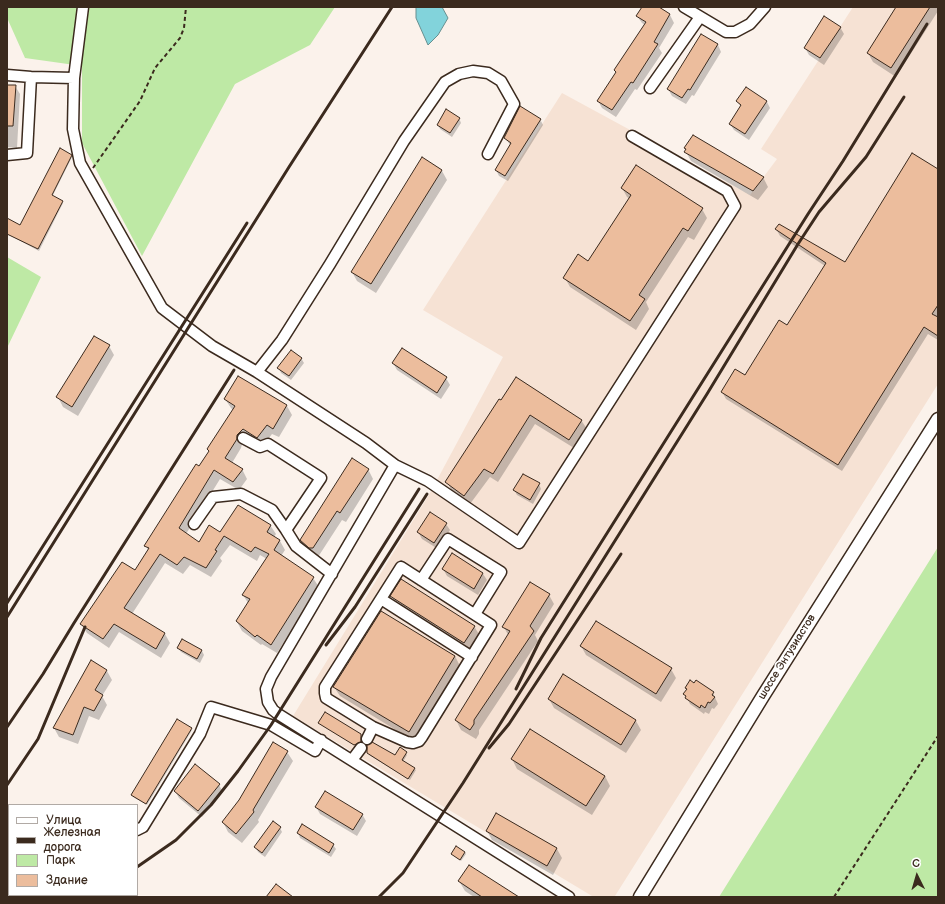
<!DOCTYPE html>
<meta charset="utf-8">
<style>
body{margin:0}
#map{position:relative;width:945px;height:904px;overflow:hidden;background:#fbf2eb;font-family:"Balsamiq Sans",sans-serif}
canvas{display:block}
.frame{position:absolute;inset:0;border:8px solid #3b2a1e;pointer-events:none}
.legend{position:absolute;left:8px;top:804px;width:130px;height:92px;box-sizing:border-box;background:#fff;border:1px solid #b1aaa5;margin:0;padding:5px 7px;list-style:none;font-size:12px;color:#3b2a1e}
.legend li{display:flex;align-items:center;gap:8px;height:20px}
.legend b{width:20px;border:1px solid #b1aaa5}
.north{position:absolute;left:897px;top:856px;width:40px;height:40px;-webkit-text-stroke:3px #fff;paint-order:stroke;rotate:355deg;font-size:11px;font-weight:700;line-height:16px;text-align:center;color:#3b2a1e}
.north::after{content:'';display:block;margin:auto;width:14px;height:18px;background:#3b2a1e;clip-path:polygon(50% 0,100% 100%,50% 72%,0 100%)}
</style>
<div id="map">
<canvas width="945" height="904"></canvas>
<div class="frame"></div>
<ul class="legend">
<li><b style="height:5px;background:#fff"></b>Улица</li>
<li><b style="height:5px;background:#3b2a1e"></b>Железная дорога</li>
<li><b style="height:11px;background:#bee9a5"></b>Парк</li>
<li><b style="height:11px;background:#ecbd9d"></b>Здание</li>
</ul>
<div class="north">С</div>
</div>
<script>
const context = document.querySelector('canvas').getContext('2d');
context.lineJoin = 'round';
function fillPath(path, color) { context.fillStyle = color; context.fill(path, 'evenodd'); }
const shape = rows => new Path2D(rows.map(r => 'M' + r).join(''));
function stroke(path, color, width, dash) { context.strokeStyle = color; context.lineWidth = width; context.lineCap = dash ? 'butt' : 'round'; context.setLineDash(dash || []); context.stroke(path); }
function drawText(font, color, halo, rows, align = 'center') {
  context.font = font + ' "Balsamiq Sans",sans-serif'; context.lineWidth = 3.5; context.setLineDash([]); context.textBaseline = 'middle'; context.strokeStyle = halo; context.fillStyle = color; for (const [text, x, y, turn = 0] of rows) {
    context.save(); context.translate(x, y); context.rotate((+turn || 0) * Math.PI / 180); context.textAlign = isNaN(turn) ? turn : align; if (halo) context.strokeText(text, 0, 0); context.fillText(text, 0, 0); context.restore();
  }
}
fillPath(shape([
 [853,7,938,7,938,384,615,896,592,896,293,716,430,493,503,357,423,310,562,93,750,195,777,159,761,149]
]), '#f6e2d4');
fillPath(shape([
 [7,7,335,7,310,45,235,84,142,256,82,143,82,66,25,58,8,20,7,20],
 [7,257,41,277,7,348],
 [938,547,938,897,719,897]
]), '#bee9a5');
const water = shape([
 [416,7,442,7,448,18,438,35,428,45,416,18,416,7]
]);
fillPath(water, '#82d3db');
stroke(water, '#668f8f', 1);
fillPath(shape([
 [643,7,657,7,670,15,674,23,659,48,662,53,637,90,635,89,616,117,602,108,598,101,616,73,615,70,645,25,642,23,637,16],
 [898,7,938,7,938,11,896,77,873,62,868,53],
 [840,27,844,34,824,65,809,55,805,48],
 [702,35,718,45,721,52,694,96,692,95,686,104,672,96,668,89],
 [7,86,15,86,20,94,17,148,7,147],
 [737,101,767,102,770,108,749,140,734,130,730,124,741,107],
 [459,118,461,123,452,137,440,129,438,125],
 [540,119,543,125,508,181,499,176,496,170,511,146,505,138],
 [685,148,763,177,768,187,758,200,691,161,686,152],
 [71,155,72,157,52,197,63,203,39,251,7,234,7,219,21,226],
 [423,159,442,171,447,180,376,293,357,281,352,272],
 [938,170,938,340,928,334,842,471,726,399,722,392,745,376,788,327,825,266,780,236,776,229,845,263],
 [622,188,702,209,707,218,694,240,688,237,646,302,649,309,636,330,570,287,565,278,588,262,630,199,627,197],
 [109,346,114,355,78,416,63,407,58,397],
 [301,358,304,363,291,380,281,373,279,368],
 [393,363,446,378,450,385,441,399,397,370],
 [239,377,287,406,292,415,279,437,272,434,263,446,248,438,242,444,241,448,232,463,242,469,247,479,239,490,220,479,186,534,199,543,220,534,270,525,276,534,274,537,280,541,285,550,281,556,313,578,319,587,277,653,262,644,261,645,242,631,237,622,248,603,243,595,267,559,260,555,257,561,230,545,220,558,222,561,211,577,190,565,183,574,165,563,132,614,165,634,170,643,161,658,119,632,109,648,87,633,81,624,135,572,148,550,146,546,209,452,208,449,233,410,231,408,225,399],
 [499,400,581,420,587,429,574,448,535,424,498,482,490,477,470,504,452,491,447,482],
 [368,469,373,479,346,522,342,520,318,557,306,549,301,540],
 [539,484,541,489,533,504,517,495,514,490],
 [446,524,450,530,438,549,422,539,418,532],
 [452,555,483,574,487,580,478,595,447,576,443,569],
 [549,595,554,604,535,635,538,641,479,730,479,734,476,739,461,730,456,720,508,635,504,627],
 [392,596,474,626,480,636,470,651,397,605],
 [183,640,202,651,204,655,200,663,181,652,178,648],
 [581,646,671,669,676,678,661,702,586,655],
 [455,656,460,666,414,741,340,696,334,687],
 [107,671,112,680,102,696,107,705,99,720,89,716,78,744,59,737,54,728],
 [564,676,636,721,641,730,626,753,554,708,549,699],
 [686,688,713,693,718,704,714,709,712,708,709,714,705,712,704,714,690,704,685,694,687,690],
 [320,723,360,734,362,743,356,746],
 [191,729,192,730,147,805,133,797,132,795],
 [287,752,293,761,258,820,259,822,242,843,228,832,223,822],
 [368,753,395,757,406,753,407,755,403,762,416,770,410,780,369,755],
 [512,759,605,776,610,786,592,815,517,769],
 [219,785,223,792,202,817,179,798,175,791],
 [316,807,362,814,366,821,357,836,320,814],
 [496,814,557,849,562,858,553,875,492,840,487,831],
 [302,826,333,845,336,849,331,857,300,838,298,833],
 [280,828,282,832,265,857,258,852,256,848],
 [465,852,466,854,461,861,452,854],
 [459,881,518,897,474,897,465,891]
]), '#0003');
const building = shape([
 [642,7,659,7,670,14,654,42,658,44,633,83,631,82,612,110,597,101,616,72,614,70,646,22,636,16,642,7],
 [896,7,930,7,891,68,867,53,896,7],
 [824,16,841,27,820,58,804,48,824,16],
 [701,34,718,44,690,90,688,89,682,98,667,89,701,34],
 [7,85,16,85,13,126,7,126,7,85],
 [746,87,767,101,745,134,729,124,741,105,736,101,746,87],
 [520,106,541,119,505,176,495,170,511,143,504,138,520,106],
 [446,109,460,118,450,133,437,125,446,109],
 [693,135,764,177,753,191,684,152,686,149,684,148,693,135],
 [60,148,72,155,52,195,63,201,38,249,7,234,7,218,20,225,60,148],
 [912,153,938,169,938,305,932,314,938,317,938,336,924,327,838,465,721,392,735,369,745,375,779,320,787,325,826,263,775,229,779,224,845,262,912,153],
 [422,157,442,170,371,284,351,272,422,157],
 [636,165,703,208,688,231,683,228,639,295,645,299,630,321,563,278,578,254,588,261,631,195,621,188,636,165],
 [94,336,110,345,72,407,56,397,94,336],
 [402,348,447,377,437,393,392,363,402,348],
 [291,350,302,358,289,376,277,368,291,350],
 [238,376,287,405,273,429,267,425,257,438,243,429,237,435,237,439,225,458,243,469,233,482,214,470,179,528,199,542,209,525,220,532,238,505,271,525,267,532,280,540,274,550,314,577,271,645,257,635,255,637,236,621,250,599,242,595,269,554,255,547,251,552,224,536,215,550,217,551,206,568,184,557,177,565,160,554,124,608,165,633,156,649,114,624,103,639,80,624,122,562,135,570,149,548,144,546,196,464,199,466,209,451,207,449,235,406,224,399,238,376],
 [516,377,582,420,569,440,530,415,493,474,484,469,464,496,445,482,499,399,501,400,516,377],
 [352,458,369,469,340,513,337,511,313,548,309,548,300,540,352,458],
 [523,474,540,483,530,500,513,490,523,474],
 [430,512,447,523,434,543,417,532,430,512],
 [452,553,483,573,474,589,442,569,452,553],
 [401,579,475,626,464,643,390,596,401,579],
 [530,582,550,594,530,626,534,631,474,720,474,724,470,730,455,720,510,631,502,627,530,582],
 [381,611,455,656,409,732,333,687,381,611],
 [596,621,672,668,656,694,580,646,596,621],
 [182,639,202,650,197,659,177,648,182,639],
 [91,660,107,670,95,690,103,695,94,711,84,707,73,735,53,728,91,660],
 [563,674,636,720,621,745,548,699,563,674],
 [690,680,694,683,696,680,714,692,712,695,715,697,710,703,708,702,705,708,701,705,700,708,685,698,686,696,683,694,687,689,685,688,690,680],
 [325,712,361,734,361,742,354,745,318,723,325,712],
 [177,719,192,728,146,804,131,795,177,719],
 [530,729,605,776,586,806,511,759,530,729],
 [273,742,288,751,253,810,254,812,236,834,222,822,239,800,273,742],
 [372,742,395,755,400,747,407,752,402,760,415,768,408,779,367,753,367,745,372,742],
 [195,764,220,784,198,811,174,791,195,764],
 [325,791,363,814,353,830,315,807,325,791],
 [496,813,557,848,547,866,486,831,496,813],
 [273,821,281,827,262,853,254,847,273,821],
 [302,824,334,844,329,853,297,833,302,824],
 [456,846,465,852,460,860,451,854,456,846],
 [469,865,519,897,482,897,458,881,469,865],
 [276,884,293,897,266,897,276,884]
]);
fillPath(building, '#ecbd9d');
stroke(building, '#3b2a1e', 1);
const minor = shape([
 [83,7,74,78,73,129,80,163,162,308,212,346,257,372,366,443,395,465,271,677,266,689,268,702,273,710,278,714,569,897],
 [684,7,726,32,735,32,750,24,765,7],
 [7,75,31,77,74,78],
 [650,88,700,17],
 [7,155,27,153,31,77],
 [257,372,282,340,330,264,404,141,445,82,459,74,473,71,488,73,501,81,514,104,488,154],
 [243,438,260,447,268,444,321,478,286,530,296,546,332,574],
 [395,465,428,481,519,543,735,206,727,191,632,136],
 [194,524,213,497,241,494,272,510,286,530],
 [401,567,491,625,422,737,419,741,413,743,407,742,373,727,326,698,325,693,325,687,401,567],
 [421,580,448,539,501,572,475,614],
 [381,599,472,657],
 [367,739,373,727],
 [352,760,361,748],
 [137,830,143,827,200,734,211,707,271,725,315,751,321,740],
 [11,895,14,896,35,895]
]);
const major = shape([
 [640,897,763,696,938,419]
]);
stroke(minor, '#3b2a1e', 13);
stroke(major, '#3b2a1e', 15);
stroke(shape([
 [93,168,140,101,155,68,180,38,184,28,186,7],
 [834,897,938,736]
]), '#3b2a1e', 2, [4, 3]);
stroke(minor, '#fff', 10);
stroke(major, '#fff', 12);
stroke(shape([
 [7,603,247,223],
 [7,617,289,167,392,7],
 [326,645,355,607,427,494],
 [516,689,541,638,808,214,843,161,927,24],
 [7,727,43,674,74,623,234,370],
 [489,748,509,724,621,554],
 [7,785,38,739,85,627],
 [137,867,176,840,211,805,238,771,271,725,419,489],
 [85,897,89,895],
 [379,897,403,873,463,783,707,394,798,244,819,212,866,157,904,97]
]), '#3b2a1e', 3);
drawText('11px', '#3b2a1e', '#fff', [
 ["шоссе Энтузиастов",787,657,-58]
]);
</script>
